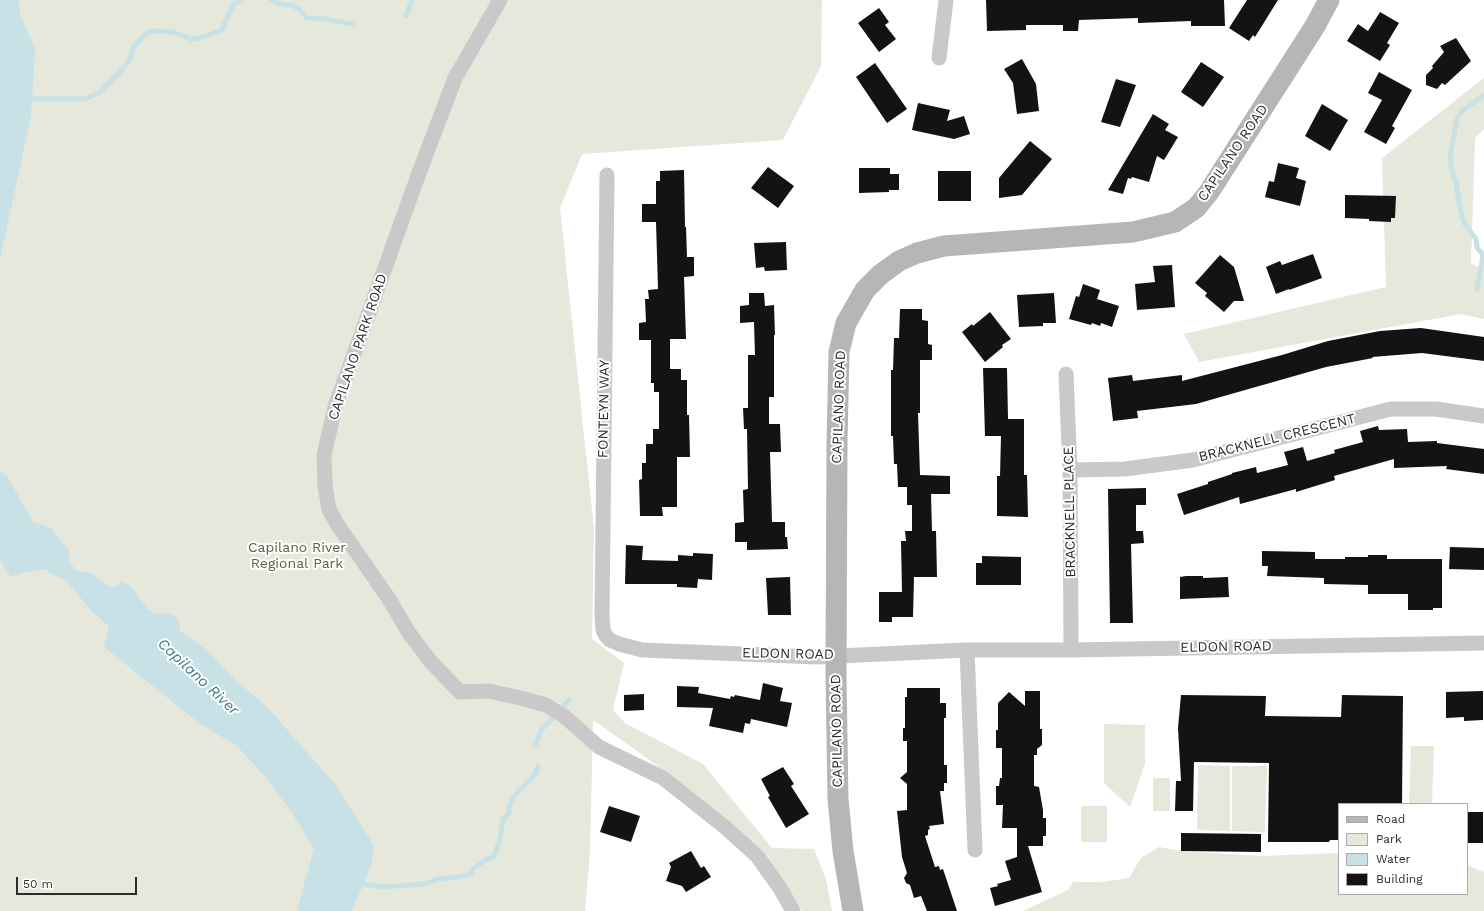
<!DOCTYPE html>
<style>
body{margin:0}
#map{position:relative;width:1484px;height:911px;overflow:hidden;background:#fff;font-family:"Work Sans",sans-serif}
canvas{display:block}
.legend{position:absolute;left:1338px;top:803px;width:130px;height:92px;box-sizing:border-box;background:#fff;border:1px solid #ababab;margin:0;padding:5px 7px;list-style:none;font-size:12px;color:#2c2c2c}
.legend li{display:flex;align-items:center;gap:8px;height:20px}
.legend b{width:20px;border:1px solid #ababab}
.scale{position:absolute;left:16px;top:877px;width:121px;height:18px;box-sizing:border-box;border:2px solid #2c2c2c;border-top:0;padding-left:5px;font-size:12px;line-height:14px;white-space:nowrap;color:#2c2c2c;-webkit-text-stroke:3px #fff;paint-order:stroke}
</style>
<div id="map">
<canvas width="1484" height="911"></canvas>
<ul class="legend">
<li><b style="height:5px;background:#b6b6b6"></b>Road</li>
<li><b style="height:11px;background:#e5e8da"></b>Park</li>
<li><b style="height:11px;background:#c7e1e7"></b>Water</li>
<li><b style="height:11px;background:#131313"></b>Building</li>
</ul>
<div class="scale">50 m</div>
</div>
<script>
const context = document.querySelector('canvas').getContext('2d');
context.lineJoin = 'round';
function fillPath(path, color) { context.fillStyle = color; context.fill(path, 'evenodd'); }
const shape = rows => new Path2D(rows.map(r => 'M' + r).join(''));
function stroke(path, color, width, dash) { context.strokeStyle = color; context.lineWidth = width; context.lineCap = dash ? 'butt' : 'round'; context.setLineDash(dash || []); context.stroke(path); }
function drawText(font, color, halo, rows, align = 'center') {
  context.font = font + ' "Work Sans",sans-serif'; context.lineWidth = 4; context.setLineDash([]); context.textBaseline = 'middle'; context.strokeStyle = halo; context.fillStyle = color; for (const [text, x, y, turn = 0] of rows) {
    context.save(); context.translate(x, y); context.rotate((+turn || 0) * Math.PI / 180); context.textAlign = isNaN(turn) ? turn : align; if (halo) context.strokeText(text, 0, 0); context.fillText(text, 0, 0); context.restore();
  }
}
fillPath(shape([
 [0,0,822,0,821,66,783,140,582,154,560,208,594,529,592,639,624,663,613,710,625,723,703,764,772,848,814,849,826,879,832,911,802,911,785,884,671,777,647,758,593,720,590,852,585,911,0,911],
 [1484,78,1484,129,1475,138,1471,264,1484,269,1484,319,1461,314,1199,362,1184,334,1386,287,1382,158],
 [1104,724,1145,725,1145,764,1130,807,1104,783],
 [1411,746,1434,746,1432,804,1409,804],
 [1198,765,1230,766,1230,831,1197,830],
 [1232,766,1267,766,1265,832,1232,831],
 [1153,778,1170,778,1170,811,1153,811],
 [1081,806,1107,806,1107,842,1081,842],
 [1159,847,1181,851,1261,856,1339,853,1339,894,1467,894,1467,865,1484,872,1484,911,1023,911,1068,890,1073,882,1102,882,1129,878,1141,858]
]), '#e5e8da');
fillPath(shape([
 [0,0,18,0,20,13,35,50,31,116,0,259],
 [0,471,7,476,33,522,51,528,70,552,69,560,76,571,89,572,108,586,115,587,121,582,129,585,148,609,155,614,170,613,179,621,180,631,207,650,235,680,265,705,335,784,373,844,372,862,366,879,351,911,297,911,314,848,290,810,264,775,237,746,199,723,104,647,109,626,92,611,67,582,44,569,26,572,11,577,0,560]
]), '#c7e1e7');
stroke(shape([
 [271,0,283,5,292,5,299,9,307,18,325,19,352,24],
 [406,16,412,0],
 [26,99,85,99,100,92,122,70,130,59,134,46,148,32,155,31,172,32,191,39,204,37,222,30,233,5,241,0],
 [1477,289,1483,257,1482,253,1477,248,1476,239,1464,223,1460,209,1456,182,1452,172,1450,156,1457,119,1462,111,1484,95],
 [562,708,569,700],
 [536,744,541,730,551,720],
 [358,883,381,887,425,884,437,879,458,877,471,874,474,868,487,859,494,857,500,839,503,819,509,814,509,807,514,796,535,775,538,766]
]), '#c7e1e7', 5);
fillPath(shape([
 [986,0,1224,0,1225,26,1191,26,1191,21,1138,23,1138,18,1079,20,1078,31,1063,31,1063,25,1026,25,1026,30,987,31],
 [1247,0,1278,0,1255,37,1253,35,1249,41,1229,28],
 [879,8,889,22,885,25,896,39,879,52,858,23],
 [1380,12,1399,23,1387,43,1390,45,1380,61,1347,41,1358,24,1368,31],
 [1456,38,1471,61,1445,85,1442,83,1437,89,1426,85,1426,75,1433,68,1432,66,1444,52,1440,46],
 [1022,59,1036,84,1039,111,1017,114,1013,83,1004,69],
 [1201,62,1224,77,1203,107,1181,92],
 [875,63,907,109,887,123,856,77],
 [1379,72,1412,90,1392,126,1395,128,1386,144,1364,132,1382,100,1368,93],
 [1116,79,1136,85,1120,127,1101,122],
 [918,103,950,110,947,121,964,116,970,134,954,139,912,130],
 [1322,104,1348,120,1330,151,1305,136],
 [1153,114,1169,124,1165,130,1178,137,1164,160,1157,156,1149,182,1132,177,1131,179,1128,178,1123,194,1108,190],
 [1030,141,1052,159,1022,195,999,198,999,178],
 [1278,163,1299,168,1296,178,1306,181,1300,206,1265,197,1269,181,1274,182],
 [768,167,794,186,778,208,751,188],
 [859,168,890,168,890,174,899,174,899,190,889,190,889,192,859,193],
 [684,170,685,227,686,227,687,257,694,257,694,276,684,277,686,339,670,339,670,369,681,369,681,380,687,380,687,415,689,415,690,457,677,457,677,507,662,507,663,516,640,516,639,480,642,479,642,463,646,463,646,444,653,444,653,429,659,429,659,392,654,392,654,383,651,383,651,340,639,340,639,323,646,322,645,299,649,299,648,290,658,289,656,222,642,222,642,204,656,204,656,181,660,181,660,171],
 [938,171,971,171,971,201,938,201],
 [1345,195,1396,196,1395,218,1391,218,1391,222,1369,221,1369,219,1345,218],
 [786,242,787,270,765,271,764,267,756,268,754,243],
 [1313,254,1322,278,1289,290,1289,289,1276,294,1266,267,1280,261,1282,265],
 [1220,255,1234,267,1244,301,1234,301,1224,312,1205,296,1207,293,1195,283],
 [1172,265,1175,307,1137,310,1135,284,1155,282,1153,266],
 [1083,284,1100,290,1097,299,1119,306,1112,327,1101,323,1100,326,1092,323,1091,325,1069,319,1076,296,1079,297],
 [749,293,764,293,765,306,774,305,775,335,774,335,774,397,769,397,769,424,780,424,781,452,770,452,772,522,785,522,785,537,787,537,788,549,747,550,747,542,735,542,735,523,744,522,743,490,748,489,747,429,744,429,743,408,748,408,748,355,755,355,754,322,740,323,740,306,749,305],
 [1054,293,1056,323,1043,323,1043,326,1019,327,1017,295],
 [900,309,922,309,922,320,928,321,928,344,932,345,932,360,920,360,920,413,918,413,920,475,950,476,950,494,931,494,932,531,936,531,937,577,914,577,913,617,892,617,892,622,879,622,879,592,902,592,901,541,906,541,905,531,912,531,912,505,907,505,907,487,898,487,897,464,894,464,893,436,891,436,891,370,893,370,894,338,899,338],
 [990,312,1011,339,1002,345,1003,347,985,362,962,332,972,324,973,326],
 [1421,328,1484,337,1484,361,1422,353,1372,357,1373,358,1326,367,1196,404,1137,411,1138,418,1113,421,1108,378,1132,375,1133,381,1182,375,1182,381,1282,355,1328,341,1380,331],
 [983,368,1007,368,1008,419,1024,419,1024,475,1027,475,1028,517,997,516,997,476,1000,476,1001,436,985,436],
 [1378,426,1379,430,1407,429,1408,442,1437,441,1437,443,1484,449,1484,474,1446,469,1447,466,1394,468,1394,459,1334,476,1335,480,1296,492,1296,489,1240,504,1239,497,1184,515,1177,494,1208,484,1208,482,1232,474,1232,473,1256,467,1257,473,1288,465,1284,452,1303,447,1307,461,1335,453,1334,450,1363,442,1360,431],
 [1146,488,1146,505,1136,505,1136,531,1143,531,1144,543,1131,544,1133,623,1110,623,1108,489],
 [626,545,643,546,642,560,678,561,678,555,693,556,693,553,713,554,712,580,698,579,697,588,677,587,677,584,625,584],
 [1450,547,1484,548,1484,570,1449,569],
 [1262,551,1315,552,1315,559,1345,559,1345,557,1368,557,1368,555,1387,555,1387,559,1442,559,1442,608,1433,608,1433,610,1408,610,1408,594,1368,594,1368,585,1324,584,1324,578,1267,576,1268,566,1262,566],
 [982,556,1021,557,1021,585,976,585,976,563,982,563],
 [1186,576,1203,576,1203,578,1228,577,1229,597,1180,599,1180,577],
 [790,577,791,615,768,615,766,578],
 [763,683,783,688,780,701,792,703,787,727,751,719,750,724,745,723,743,733,709,726,713,708,677,707,677,686,699,687,698,693,730,699,731,696,734,697,735,695,760,700],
 [907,688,940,688,940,703,946,703,946,718,944,718,944,765,947,765,947,783,944,783,944,791,940,791,944,824,929,826,930,829,928,830,928,835,925,836,935,867,939,866,940,870,943,869,957,911,927,911,921,896,914,898,910,885,906,883,904,878,907,873,902,857,897,811,907,810,907,784,900,778,907,772,907,741,903,741,903,728,905,728,905,697,907,697],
 [1025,691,1040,691,1040,729,1042,729,1042,745,1037,749,1037,755,1034,755,1034,786,1039,787,1043,810,1043,818,1046,818,1046,836,1043,836,1043,846,1028,846,1042,892,995,906,990,888,998,886,997,884,1011,880,1005,861,1017,857,1017,828,1002,828,1003,805,996,805,996,786,999,786,1000,778,1002,778,1002,748,996,748,996,730,998,730,998,703,1009,692,1025,706],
 [1483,691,1483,720,1464,721,1464,717,1446,718,1446,692],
 [644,694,644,710,624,711,624,695],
 [1181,695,1266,696,1265,716,1341,717,1342,695,1403,696,1402,804,1339,804,1339,840,1330,840,1329,842,1268,842,1269,763,1194,762,1193,811,1175,811,1176,781,1181,781,1178,728],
 [783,767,794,784,791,786,809,814,786,828,768,797,770,796,761,779],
 [609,806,640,816,631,842,600,832],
 [1467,812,1483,812,1483,843,1467,843],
 [1181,833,1261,834,1261,852,1181,851],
 [691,851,701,868,704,866,711,877,686,892,682,886,666,881,671,867,669,863]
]), '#131313');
stroke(shape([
 [500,0,455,78,419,173,348,371,336,403,324,455,325,486,329,509,337,524,387,596,409,633,431,662,460,692,489,691,520,698,546,705,565,717,599,747,663,778,726,828,757,856,780,888,793,911],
 [939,58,946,0],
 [607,175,602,614,603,630,606,636,610,640,619,644,642,650,817,657,967,650,1071,650,1484,643],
 [1066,374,1070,470,1071,650],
 [1070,470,1125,469,1193,460,1391,409,1436,409,1484,416],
 [967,650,975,850]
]), '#c9c9c9', 15);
stroke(shape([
 [853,911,843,851,838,799,836,675,837,443,839,352,846,323,865,290,881,274,899,261,917,253,944,246,1133,232,1175,222,1196,208,1209,192,1315,26,1329,0]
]), '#b6b6b6', 21);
drawText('14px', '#2c2c2c', '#fff', [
 ["CAPILANO ROAD",1233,153,-56],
 ["CAPILANO PARK ROAD",358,347,-71],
 ["CAPILANO ROAD",839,407,-88],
 ["FONTEYN WAY",604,409,-89],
 ["BRACKNELL CRESCENT",1277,438,-14],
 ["BRACKNELL PLACE",1070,512,-91],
 ["ELDON ROAD",1226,647,-1],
 ["ELDON ROAD",788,654,1],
 ["CAPILANO ROAD",837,731,-91]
]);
drawText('14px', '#57633d', '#fff', [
 ["Capilano River",297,548],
 ["Regional Park",297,564]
]);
drawText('italic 15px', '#417a86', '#fff', [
 ["Capilano River",198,677,43]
]);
</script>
